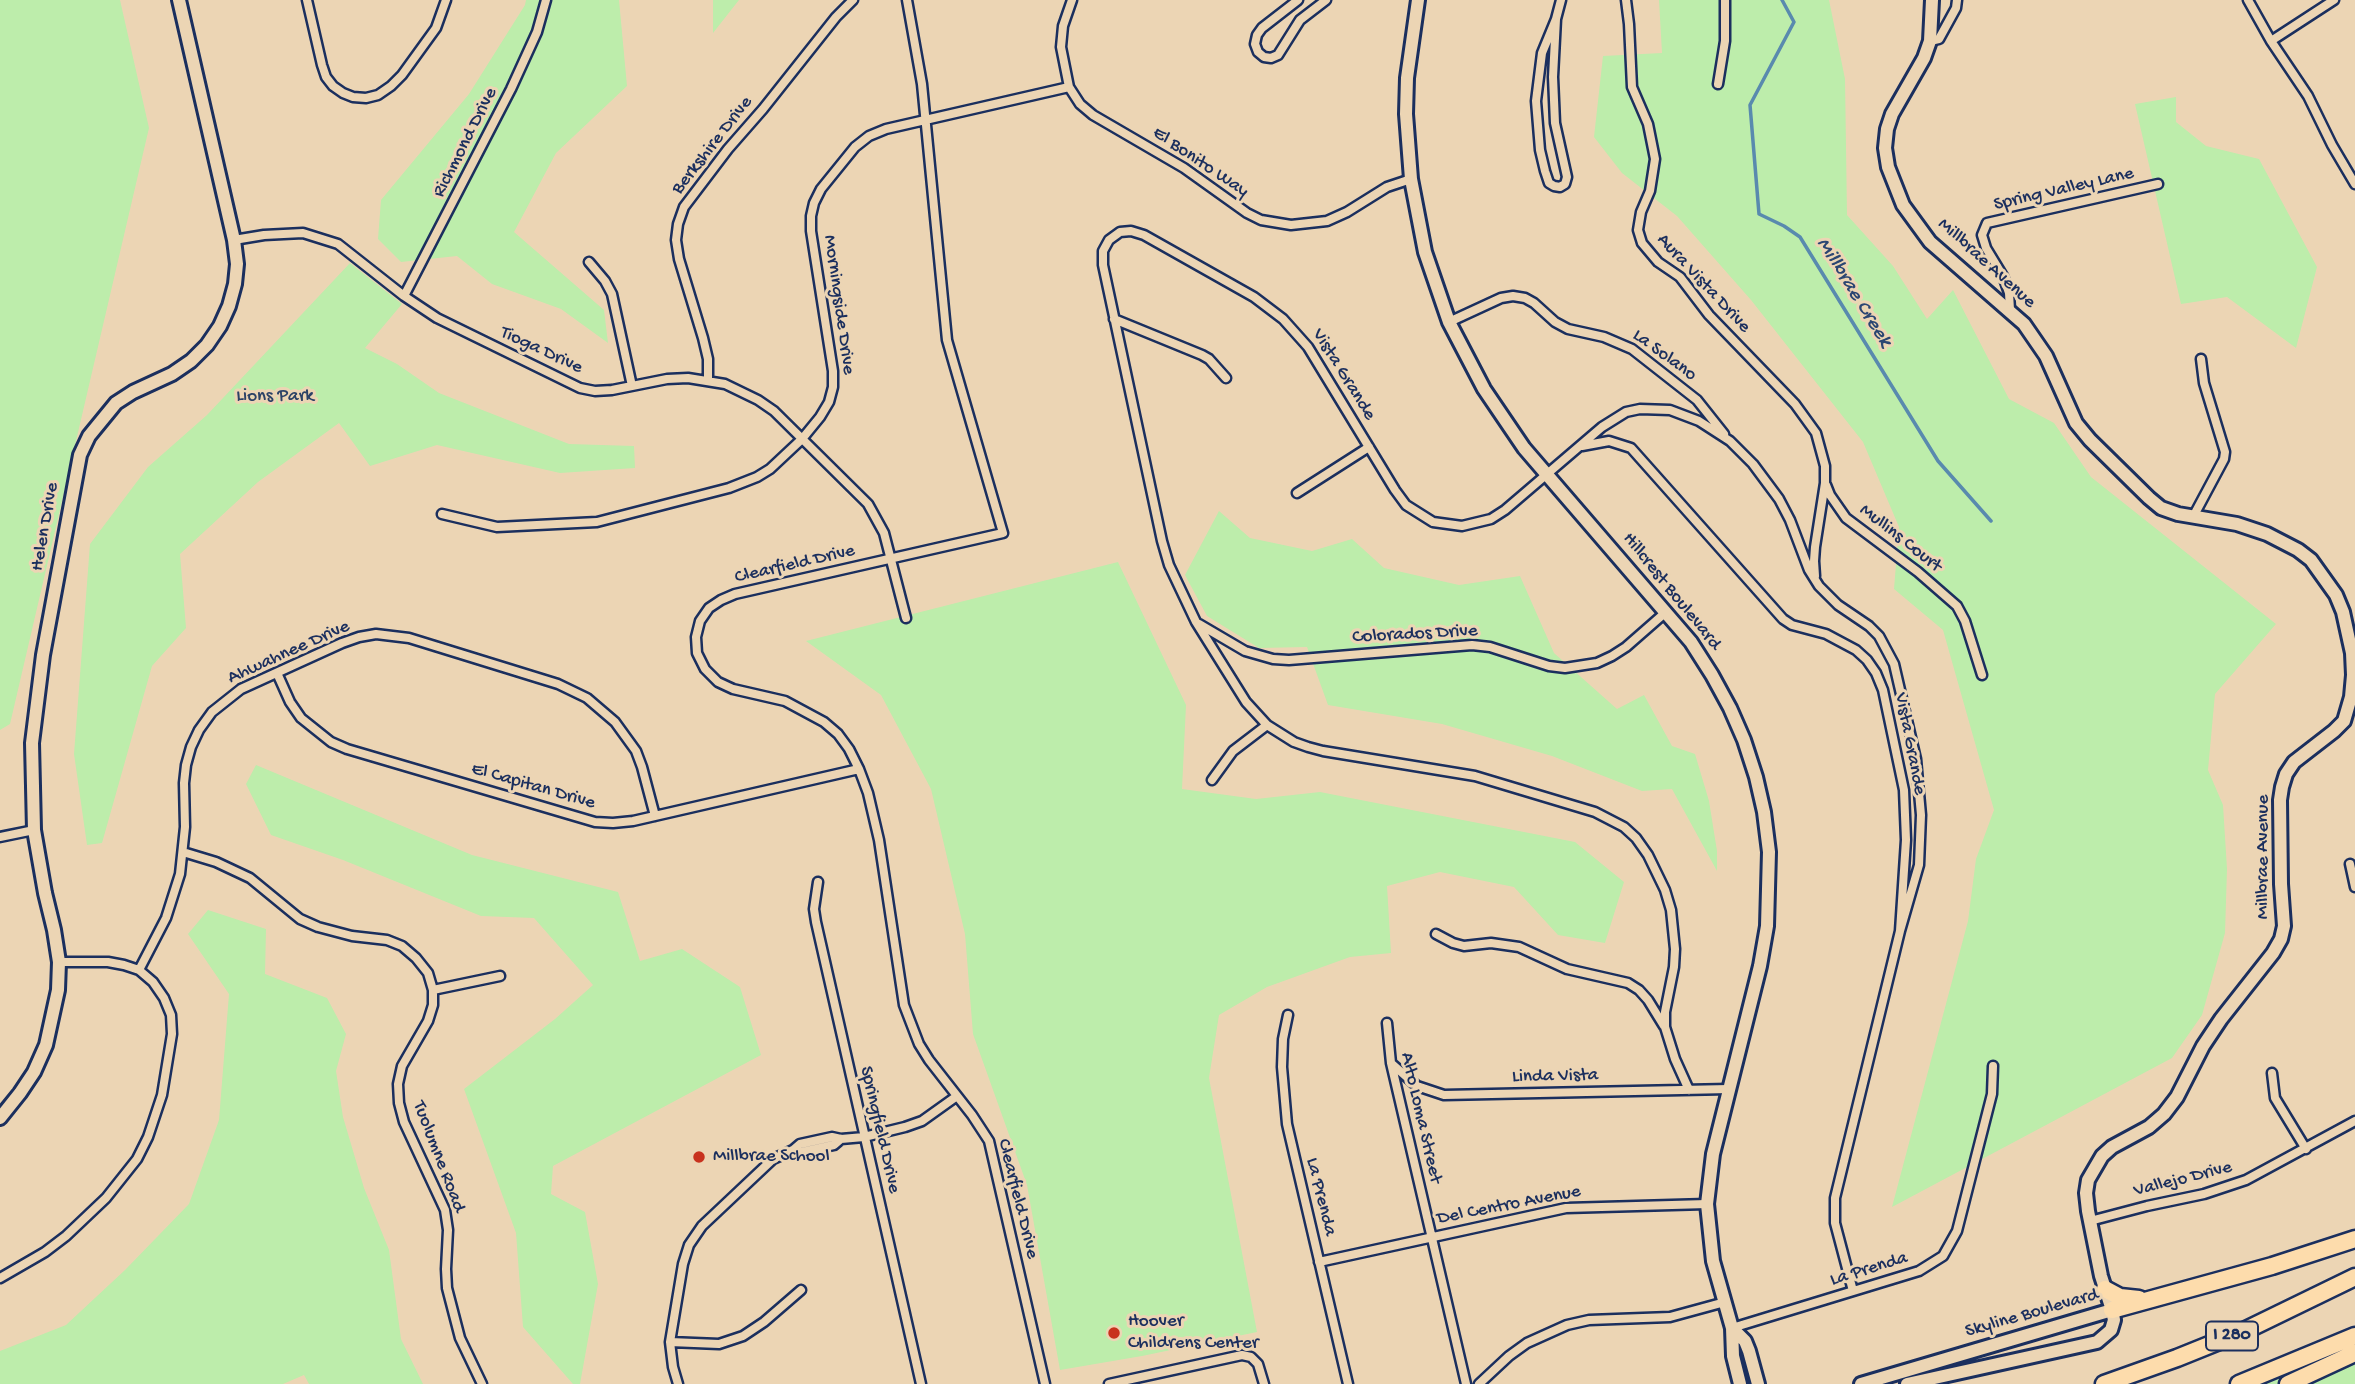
<!DOCTYPE html>
<style>
body{margin:0}
canvas{display:block;background:#ecd5b4}
</style>
<canvas width="2355" height="1384"></canvas>
<script>
const context = document.querySelector('canvas').getContext('2d');
context.lineJoin = 'round';
function fillPath(path, color) { context.fillStyle = color; context.fill(path, 'evenodd'); }
const shape = rows => new Path2D(rows.map(r => 'M' + r).join(''));
function stroke(path, color, width, dash) { context.strokeStyle = color; context.lineWidth = width; context.lineCap = dash ? 'butt' : 'round'; context.setLineDash(dash || []); context.stroke(path); }
function drawText(font, color, halo, rows, align = 'center') {
  context.font = font + ' "Gochi Hand",sans-serif'; context.lineWidth = 6; context.setLineDash([]); context.textBaseline = 'middle'; context.strokeStyle = halo; context.fillStyle = color; for (const [text, x, y, turn = 0] of rows) {
    context.save(); context.translate(x, y); context.rotate((+turn || 0) * Math.PI / 180); context.textAlign = isNaN(turn) ? turn : align; if (halo) context.strokeText(text, 0, 0); context.fillText(text, 0, 0); context.restore();
  }
}
fillPath(shape([
 [0,0,120,0,149,128,10,724,0,730],
 [526,0,619,0,627,86,556,153,514,232,604,310,608,343,561,309,492,284,457,256,401,262,378,239,381,200,469,94,525,5],
 [713,0,739,0,713,33],
 [1659,0,1829,0,1845,79,1847,215,1893,266,1927,319,1953,290,2009,399,2054,423,2091,477,2276,624,2215,694,2208,770,2223,805,2227,869,2225,933,2202,1015,2172,1058,1892,1207,1968,921,1976,859,1994,810,1943,630,1894,589,1899,527,1863,442,1751,300,1677,216,1622,173,1594,137,1603,56,1662,53],
 [2176,97,2176,122,2206,146,2259,159,2317,267,2296,348,2227,297,2181,304,2135,104],
 [350,263,402,304,365,348,397,364,439,393,569,444,634,446,635,468,560,473,437,445,370,466,339,423,258,482,180,554,186,628,152,666,102,843,87,845,74,754,90,544,148,467,207,415],
 [1219,511,1250,538,1312,551,1352,539,1384,568,1459,585,1520,576,1554,653,1617,709,1644,695,1672,746,1695,754,1709,801,1717,851,1717,871,1672,789,1642,791,1552,756,1442,724,1328,705,1307,647,1259,648,1207,616,1185,575],
 [1118,562,1186,705,1182,789,1256,799,1320,792,1575,842,1624,882,1605,943,1558,935,1514,887,1440,872,1387,886,1391,953,1350,957,1267,987,1219,1015,1209,1078,1257,1332,1142,1356,1060,1370,1027,1185,973,1034,965,934,931,789,881,695,806,641],
 [256,765,472,855,618,892,640,961,682,949,740,987,761,1055,553,1166,551,1194,585,1212,598,1284,580,1384,573,1384,523,1327,516,1233,464,1089,555,1019,593,985,534,918,481,916,343,860,271,835,246,784],
 [208,910,266,929,265,974,327,998,346,1034,336,1071,343,1117,364,1188,389,1250,401,1339,423,1384,309,1384,304,1375,283,1384,0,1384,0,1351,66,1325,125,1270,189,1204,219,1120,229,994,188,934],
 [2355,1336,2355,1384,2239,1384]
]), '#bdedab');
stroke(shape([
 [1782,0,1794,22,1750,105,1759,214,1784,226,1800,237,1938,461,1991,521]
]), '#598aae', 3.5);
const street = shape([
 [307,0,322,65,326,77,333,86,343,93,353,97,366,98,378,95,391,86,402,75,436,28,446,0],
 [907,0,922,84,947,340,1003,533,735,594,721,600,709,608,700,621,696,637,697,653,705,669,718,682,733,689,785,701,824,722,838,734,849,749,859,769,868,793,879,840,904,1005,919,1044,929,1060,972,1115,989,1141,1045,1384],
 [1072,0,1063,26,1061,47,1069,87,1080,104,1093,115,1184,168,1247,213,1261,220,1291,225,1327,221,1347,212,1387,187,1411,179],
 [1298,0,1262,28,1257,35,1255,44,1258,52,1264,57,1271,58,1278,55,1300,20,1326,0],
 [1626,0,1629,24,1632,87,1648,124,1655,159,1650,191,1641,212,1638,230,1642,243,1658,262,1680,277,1709,315,1795,404,1816,433,1825,466,1825,483,1815,547,1814,561,1815,576],
 [2248,0,2271,41,2308,96,2332,145,2355,184],
 [1556,19,1542,53,1536,101,1540,150,1545,171,1549,183,1554,186,1560,187,1565,184,1567,177,1555,123,1553,77,1556,19,1561,0],
 [1930,41,1939,39,1956,8,1957,0],
 [2271,41,2334,0],
 [1718,84,1725,41,1725,0],
 [234,240,264,235,303,233,338,244,404,296,437,318,580,388,595,391,612,390,667,379,688,378,725,384,758,400,774,411,868,504,884,533,906,618],
 [589,262,605,281,612,294,632,386],
 [404,296,511,89,537,32,546,0],
 [2010,310,2009,293,2003,276,1986,248,1982,235,1987,223,2158,184],
 [1114,319,1202,355,1209,359,1226,378],
 [1449,322,1501,298,1513,296,1525,298,1534,303,1555,322,1568,329,1604,337,1632,349,1697,400,1724,434],
 [708,380,708,359,703,338,679,259,676,240,678,224,684,207,728,149,763,109,836,17,853,0],
 [1582,446,1609,441,1631,448,1783,619,1792,625,1826,634,1856,650,1867,660,1876,673,1883,690,1904,790,1906,840,1900,931,1835,1198,1835,1223,1853,1291],
 [1826,485,1830,495,1846,518,1918,572,1957,606,1965,621,1982,675],
 [1297,493,1369,447],
 [442,514,497,527,597,522,729,488,757,477,770,469,802,439,820,417,829,402,833,387,833,371,811,231,811,216,814,203,821,189,855,147,869,136,886,129,1069,87],
 [2193,517,2224,459,2225,452,2204,383,2201,359],
 [1199,624,1245,651,1273,659,1289,660,1472,645,1490,647,1549,666,1565,668,1597,663,1612,656,1626,647,1666,612],
 [277,673,290,702,301,718,331,742,347,749,595,822,613,823,633,821,859,769],
 [1212,780,1233,751,1267,725],
 [0,837,34,830],
 [183,852,216,862,250,878,300,919,318,927,352,936,387,940,402,946,416,958,428,973,433,990,433,1005,428,1021,402,1066,398,1084,399,1103,404,1122,445,1210,448,1230,446,1269,447,1288,460,1338,482,1384],
 [2350,864,2355,887],
 [818,882,814,909,816,922,921,1384],
 [1436,934,1453,943,1464,946,1491,943,1519,947,1567,969,1628,983,1639,990,1648,1000,1664,1026],
 [139,970,166,918,180,874,185,827,184,783,186,765,191,747,199,730,212,712,241,689,342,643,359,637,376,634,409,638,558,684,587,698,615,722,636,751,642,767,655,816],
 [433,990,500,976],
 [1288,1015,1283,1039,1282,1067,1287,1124,1348,1384],
 [1387,1023,1391,1063,1466,1384],
 [1392,1064,1417,1086,1444,1095,1729,1089],
 [2272,1073,2275,1098,2306,1149],
 [1689,1090,1675,1059,1665,1027,1665,1012,1674,967,1675,949,1671,910,1665,890,1648,855,1636,838,1624,827,1595,812,1475,776,1323,751,1308,747,1294,742,1267,725,1246,702,1196,622,1169,565,1162,541,1103,265,1103,251,1109,240,1120,232,1131,231,1144,235,1254,297,1283,319,1308,347,1395,490,1406,505,1433,522,1462,526,1491,519,1505,510,1602,427,1626,412,1640,409,1670,410,1699,421,1730,441,1753,464,1779,499,1790,520,1809,570,1819,586,1838,605,1869,626,1879,636,1894,664,1916,759,1921,815,1919,865,1900,931],
 [793,1150,802,1152,834,1145,841,1139],
 [2090,1221,2147,1206,2204,1194,2246,1180,2355,1121],
 [1319,1262,1566,1208,1707,1204],
 [0,1278,45,1252,66,1236,106,1198,137,1159,148,1137,162,1095,172,1034,171,1015,164,998,153,982,139,970,124,965,108,962,59,962],
 [1732,1328,1919,1271,1943,1256,1957,1231,1992,1094,1993,1066],
 [670,1342,719,1344,743,1336,764,1322,801,1290],
 [678,1384,673,1367,670,1342,683,1264,689,1245,702,1226,773,1159,793,1150,800,1144,832,1137,841,1139,864,1137,905,1127,922,1121,957,1096],
 [1109,1384,1242,1355,1251,1357,1258,1364,1264,1384],
 [1479,1384,1509,1356,1527,1343,1567,1325,1589,1320,1670,1317,1725,1302]
]);
const secondary = shape([
 [1418,0,1407,78,1406,114,1411,179,1425,252,1449,322,1484,389,1524,448,1691,642,1712,675,1730,708,1744,740,1756,777,1764,812,1769,852,1767,926,1760,966,1713,1154,1707,1204,1713,1261,1732,1328,1733,1356,1740,1384],
 [0,1118,20,1093,34,1072,46,1045,58,990,59,962,54,930,45,893,34,830,32,743,43,655,80,455,89,436,116,403,133,392,172,374,191,361,207,345,220,326,229,306,235,284,237,264,234,240,179,0],
 [1732,1328,1745,1341,1749,1351,1758,1384],
 [1861,1384,2112,1310],
 [1907,1384,2097,1342,2111,1330,2114,1320,2112,1310,2101,1276,2088,1211,2086,1193,2088,1180,2102,1156,2112,1147,2149,1127,2164,1114,2177,1097,2203,1046,2221,1019,2273,953,2281,939,2284,926,2281,884,2280,800,2282,787,2286,774,2294,762,2334,731,2344,721,2351,697,2353,675,2352,653,2343,612,2336,595,2311,560,2298,550,2267,534,2237,524,2178,514,2161,508,2149,498,2090,440,2076,423,2046,356,2024,324,1930,242,1903,205,1888,167,1885,148,1887,129,1892,114,1924,58,1930,41,1932,0]
]);
const highway = shape([
 [2105,1289,2120,1297,2139,1299],
 [2112,1310,2272,1266,2355,1239],
 [2104,1384,2177,1358,2244,1331,2355,1277],
 [2239,1384,2355,1336],
 [2288,1384,2355,1353]
]);
stroke(street, '#1b2f5e', 13);
stroke(secondary, '#1b2f5e', 18);
stroke(highway, '#1b2f5e', 21);
stroke(street, '#ecd5b4', 8);
stroke(secondary, '#ecd5b4', 12);
stroke(highway, '#fddcac', 16);
for (const [x, y, r, color] of [
 [699,1157,7,"#c8321e"],
 [1114,1333,7,"#c8321e"]
]) { const dot = new Path2D(); dot.arc(x, y, r, 0, 2 * Math.PI); context.fillStyle = color; context.fill(dot); stroke(dot, '#ecd5b4', 2.5); }
for (const [x, y, w] of [
 [2232,1336,52]
]) { const box = new Path2D(); box.roundRect(x - w / 2, y - 14.5, w, 29, 5); context.fillStyle = '#ecd5b4'; context.fill(box); stroke(box, '#1b2f5e', 2); }
drawText('bold 18px', '#1b2f5e', null, [
 ["I 280",2232,1336]
]);
drawText('19px', '#1b2f5e', '#ecd5b4', [
 ["Richmond Drive",466,143,-63],
 ["Berkshire Drive",713,146,-52],
 ["El Bonito Way",1200,163,34],
 ["Spring Valley Lane",2064,190,-13],
 ["Millbrae Avenue",1986,264,42],
 ["Aura Vista Drive",1703,284,47],
 ["Morningside Drive",838,305,82],
 ["Tioga Drive",541,351,25],
 ["La Solano",1664,356,36],
 ["Vista Grande",1343,375,58],
 ["Helen Drive",46,527,-80],
 ["Mullins Court",1900,539,38],
 ["Clearfield Drive",795,565,-13],
 ["Hillcrest Boulevard",1671,592,51],
 ["Colorados Drive",1415,635,-3],
 ["Ahwahnee Drive",289,653,-24],
 ["Vista Grande",1909,744,79],
 ["El Capitan Drive",533,787,16],
 ["Millbrae Avenue",2264,857,-90],
 ["Linda Vista",1555,1077,-1],
 ["Alto Loma Street",1420,1118,77],
 ["Springfield Drive",879,1130,77],
 ["Tuolumne Road",438,1157,69],
 ["Vallejo Drive",2183,1180,-14],
 ["La Prenda",1320,1197,76],
 ["Clearfield Drive",1017,1199,76],
 ["Del Centro Avenue",1509,1206,-11],
 ["La Prenda",1869,1270,-17],
 ["Skyline Boulevard",2032,1314,-16]
]);
drawText('19px', '#2b4266', '#ecd5b4', [
 ["Lions Park",275,397]
]);
drawText('19px', '#1b2f5e', '#ecd5b4', [
 ["Millbrae School",713,1157],
 ["Hoover",1128,1322],
 ["Childrens Center",1128,1344]
], 'left');
drawText('italic 21px', '#2b4672', '#ecd5b4', [
 ["Millbrae Creek",1853,293,58]
]);
</script>
